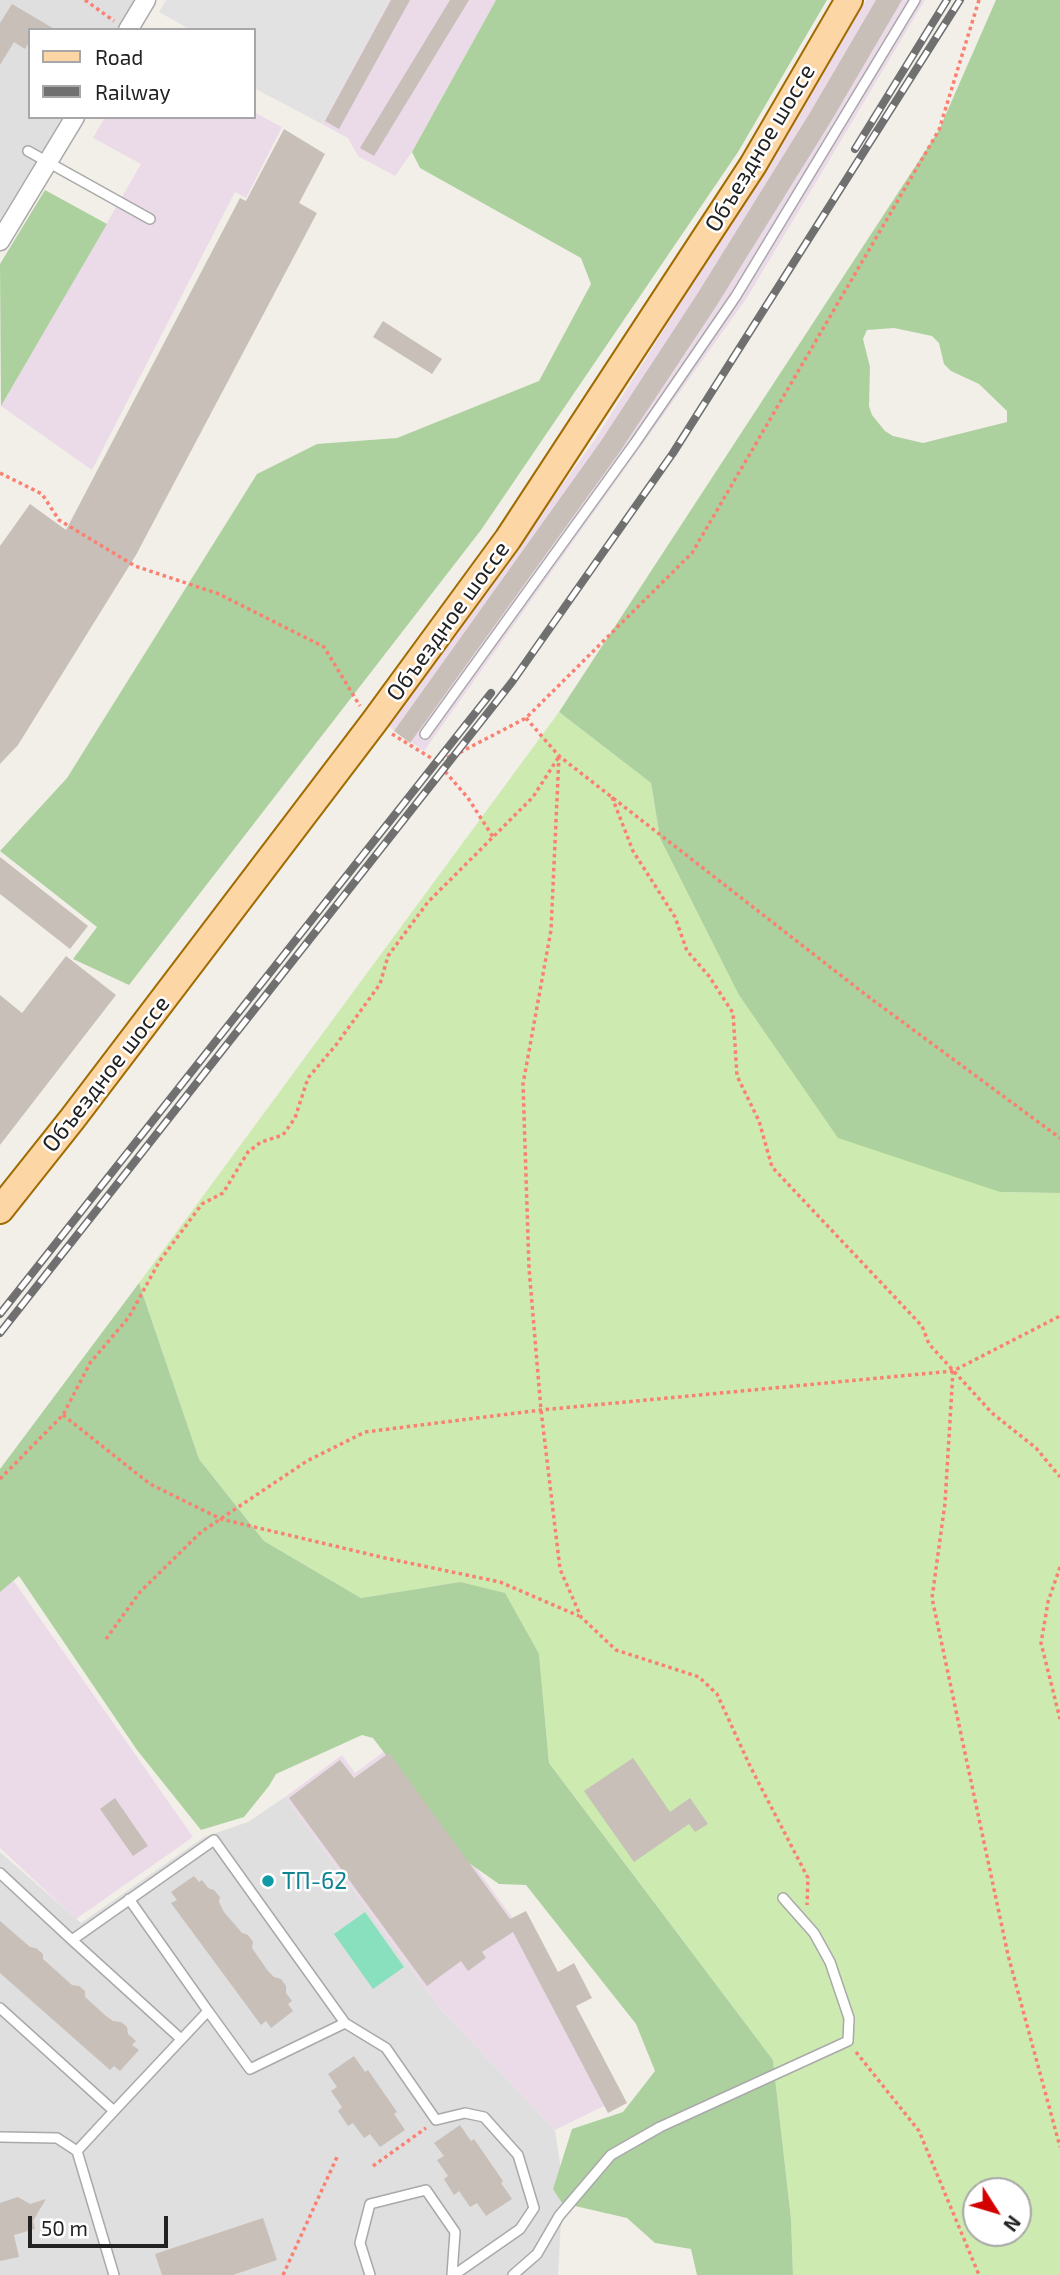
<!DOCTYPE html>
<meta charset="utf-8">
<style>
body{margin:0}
#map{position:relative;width:1060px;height:2275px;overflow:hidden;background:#f2efe9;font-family:"Exo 2",sans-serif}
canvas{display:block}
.legend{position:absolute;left:28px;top:28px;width:228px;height:91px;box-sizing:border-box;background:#fff;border:2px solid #a7a7a7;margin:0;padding:9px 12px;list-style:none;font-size:21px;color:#222}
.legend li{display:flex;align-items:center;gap:14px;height:35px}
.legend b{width:35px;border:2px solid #a7a7a7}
.north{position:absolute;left:962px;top:2177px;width:70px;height:70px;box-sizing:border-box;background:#fff;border:2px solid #a7a7a7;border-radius:50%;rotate:127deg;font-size:19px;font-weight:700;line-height:28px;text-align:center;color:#222}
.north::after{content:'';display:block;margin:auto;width:24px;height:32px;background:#d40000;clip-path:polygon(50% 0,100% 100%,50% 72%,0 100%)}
.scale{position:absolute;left:28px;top:2216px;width:140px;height:32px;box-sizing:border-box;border:4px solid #222;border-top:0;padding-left:9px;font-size:21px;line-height:24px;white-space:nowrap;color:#222;-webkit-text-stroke:5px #fff;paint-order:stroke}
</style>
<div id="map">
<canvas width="1060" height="2275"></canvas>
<ul class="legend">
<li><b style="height:9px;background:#fcd6a4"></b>Road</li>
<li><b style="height:9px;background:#707070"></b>Railway</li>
</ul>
<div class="north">N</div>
<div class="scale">50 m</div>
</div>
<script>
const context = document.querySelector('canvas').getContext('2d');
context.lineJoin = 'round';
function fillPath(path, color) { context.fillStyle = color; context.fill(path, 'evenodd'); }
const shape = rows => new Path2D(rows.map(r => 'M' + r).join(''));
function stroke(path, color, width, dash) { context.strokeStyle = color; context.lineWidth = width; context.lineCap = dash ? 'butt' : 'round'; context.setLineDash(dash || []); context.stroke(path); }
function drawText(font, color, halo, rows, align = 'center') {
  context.font = font + ' "Exo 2",sans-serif'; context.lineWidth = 5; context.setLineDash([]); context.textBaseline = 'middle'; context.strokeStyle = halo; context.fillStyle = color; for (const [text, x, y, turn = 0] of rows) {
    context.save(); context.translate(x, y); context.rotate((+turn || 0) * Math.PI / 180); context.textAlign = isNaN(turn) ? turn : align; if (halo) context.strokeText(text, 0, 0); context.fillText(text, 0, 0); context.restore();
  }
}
fillPath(shape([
 [0,0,135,0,117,30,30,30,30,117,63,117,0,221],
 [285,1797,439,2007,555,2130,563,2184,558,2275,0,2275,0,1852,81,1923,204,1837,248,1822]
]), '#e0dfdf');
fillPath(shape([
 [389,0,496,0,412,152,395,176,358,156,348,138,322,124],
 [866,0,925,0,746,299,424,751,388,726,596,438,804,106],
 [254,112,282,127,246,198,235,192,92,470,1,406,141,164,93,138,105,117,254,117],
 [4,1567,193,1837,76,1919,0,1848,0,1571],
 [389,1748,533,1946,612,2102,555,2130,439,2007,285,1797,342,1755,355,1773]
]), '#ebdbe8');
fillPath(shape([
 [559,712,651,783,660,838,1000,1192,1060,1193,1060,2275,793,2275,791,2219,773,2060,549,1763,539,1654,460,1582,361,1598,264,1541,199,1459,139,1283],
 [976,2191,1018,2191,1018,2233,976,2233]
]), '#cdebb0');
fillPath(shape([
 [496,0,827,0,738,152,481,530,129,985,73,959,97,927,0,851,67,778,257,474,317,444,397,438,539,381,591,284,581,258,420,168,412,152],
 [996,0,1060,0,1060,1193,1000,1192,838,1138,739,995,660,838,651,783,559,712,939,130],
 [894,328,932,336,939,343,944,364,951,371,979,384,1007,411,1007,422,923,443,893,436,885,431,872,415,869,406,870,367,863,339,867,330],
 [45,190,107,224,1,406,0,264],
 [139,1283,199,1459,264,1541,361,1598,460,1582,505,1593,539,1654,549,1763,773,2060,791,2219,793,2275,697,2275,691,2249,655,2243,627,2218,562,2203,553,2189,572,2129,623,2112,655,2071,636,2024,526,1885,499,1884,466,1861,373,1738,362,1735,276,1774,269,1786,244,1817,201,1830,137,1750,19,1576,0,1592,0,1469]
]), '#add19e');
fillPath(shape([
 [365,1912,404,1967,373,1989,334,1934]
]), '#88e0be');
fillPath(shape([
 [166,0,389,0,322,124,254,88,254,30,191,30,159,12]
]), '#e2e2e2');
fillPath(shape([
 [391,0,410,0,339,129,325,121],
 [450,0,469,0,374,156,360,148],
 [876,0,902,0,830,123,715,308,619,453,410,743,394,731,601,441,696,296,811,111],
 [12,4,56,30,30,30,30,41,25,49,14,42,0,65,0,23],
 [284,129,325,154,299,203,317,213,136,555,18,745,0,764,0,546,30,504,66,530,240,198,246,201],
 [383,321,442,359,432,374,373,337],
 [0,857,88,926,70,949,0,894],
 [66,956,116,995,0,1145,0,995,22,1013],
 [389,1753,510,1919,526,1911,558,1972,574,1963,592,1998,576,2006,627,2103,608,2113,513,1932,482,1952,486,1958,468,1971,461,1961,427,1986,289,1798,340,1760,354,1778],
 [633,1758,670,1812,690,1798,708,1824,695,1832,689,1824,634,1862,584,1791],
 [115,1798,148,1846,133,1856,100,1809],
 [194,1876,199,1882,202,1880,208,1888,214,1890,220,1897,219,1902,224,1912,242,1933,248,1935,253,1942,252,1948,268,1971,274,1977,281,1979,286,1986,286,1993,292,2001,288,2004,293,2011,271,2028,266,2021,261,2025,171,1903,177,1900,171,1892],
 [0,1921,30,1947,36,1948,43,1954,43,1959,72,1985,79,1986,85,1991,85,1997,106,2016,113,2021,121,2022,127,2027,128,2034,136,2041,132,2045,139,2050,120,2071,114,2066,110,2070,0,1973],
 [354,2056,365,2072,368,2070,397,2112,394,2114,405,2130,380,2147,370,2134,364,2138,353,2123,348,2126,338,2111,342,2107,331,2091,337,2087,328,2074],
 [460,2125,471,2141,474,2139,503,2181,501,2183,512,2199,486,2216,477,2203,470,2207,459,2191,454,2195,444,2179,448,2176,437,2160,444,2156,434,2143],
 [18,2197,30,2204,46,2199,33,2221,35,2229,14,2235,19,2257,0,2261,0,2203],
 [263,2218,277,2260,233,2275,162,2275,155,2254]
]), '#c7bfb8');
const lane = shape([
 [28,151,150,219],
 [425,734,635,443,736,296,915,0],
 [0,1873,72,1940,214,1840,345,2023,386,2048,436,2120,465,2113,484,2117,518,2155,534,2208,520,2229,454,2275],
 [129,1899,208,2011],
 [72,1940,181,2039],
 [0,2008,114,2111,208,2011,250,2069,345,2023],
 [0,2137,57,2138,77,2151,114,2275],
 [77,2151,114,2111],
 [370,2275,360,2243,370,2204,426,2190,455,2232,452,2275],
 [513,2275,537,2254,559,2216,611,2155,660,2127,848,2041,849,2018,830,1962,814,1933,783,1898]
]);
const street = shape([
 [128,30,146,0],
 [0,241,75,117]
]);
const primary = shape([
 [0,1210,73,1118,374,722,508,539,753,165,849,0]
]);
stroke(lane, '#a9a9a9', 12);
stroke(street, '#a9a9a9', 21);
stroke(primary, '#a06b00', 30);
stroke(shape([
 [85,0,114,21],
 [0,473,42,494,59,520,135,566,219,594,324,647,360,706],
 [526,718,559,756,866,995,1060,1138],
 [392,734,436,761,455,755,526,718,692,553,939,130,979,0],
 [559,756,551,930,523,1084,529,1268,541,1410,560,1569,581,1617,616,1650,699,1677,717,1694,750,1766,808,1878,807,1905],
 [436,761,468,798,493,837],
 [612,797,633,851,675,917,687,951,709,976,733,1013,737,1076,759,1121,772,1167,922,1326,929,1344,992,1413,1036,1448,1060,1477],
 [953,1371,945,1503,932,1598,1008,1955,1060,2147],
 [63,1415,150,1484,221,1519,385,1558,500,1582,579,1616],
 [0,1479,63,1415,90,1363,129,1317,159,1262,202,1204,223,1193,248,1152,261,1142,283,1135,295,1118,308,1078,336,1045,380,984,388,956,428,902,533,797,558,758],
 [1060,1567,1048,1602,1041,1643,1060,1719],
 [106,1639,140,1592,201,1532,307,1461,365,1432,541,1410,953,1371,1060,1316],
 [856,2052,919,2131,979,2275],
 [373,2166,426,2128],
 [283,2275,337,2157]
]), '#fa8072', 3.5, [3.5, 3.5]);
stroke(lane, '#fff', 9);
stroke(street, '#fff', 18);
stroke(primary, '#fcd6a4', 26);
const rail = shape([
 [855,149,947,0],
 [0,1314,491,693],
 [0,1333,512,682,673,453,960,0]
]);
stroke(rail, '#707070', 8);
stroke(rail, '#fff', 5, [16]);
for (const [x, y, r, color] of [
 [268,1881,7,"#0f9aa8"]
]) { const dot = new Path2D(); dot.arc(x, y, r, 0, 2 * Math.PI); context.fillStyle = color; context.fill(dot); stroke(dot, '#fff', 2.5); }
drawText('23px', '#222', '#fff', [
 ["Объездное шоссе",760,148,-59],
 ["Объездное шоссе",448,621,-54],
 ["Объездное шоссе",106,1074,-52]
]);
drawText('23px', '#0d838f', '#fff', [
 ["ТП-62",282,1881]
], 'left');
</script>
